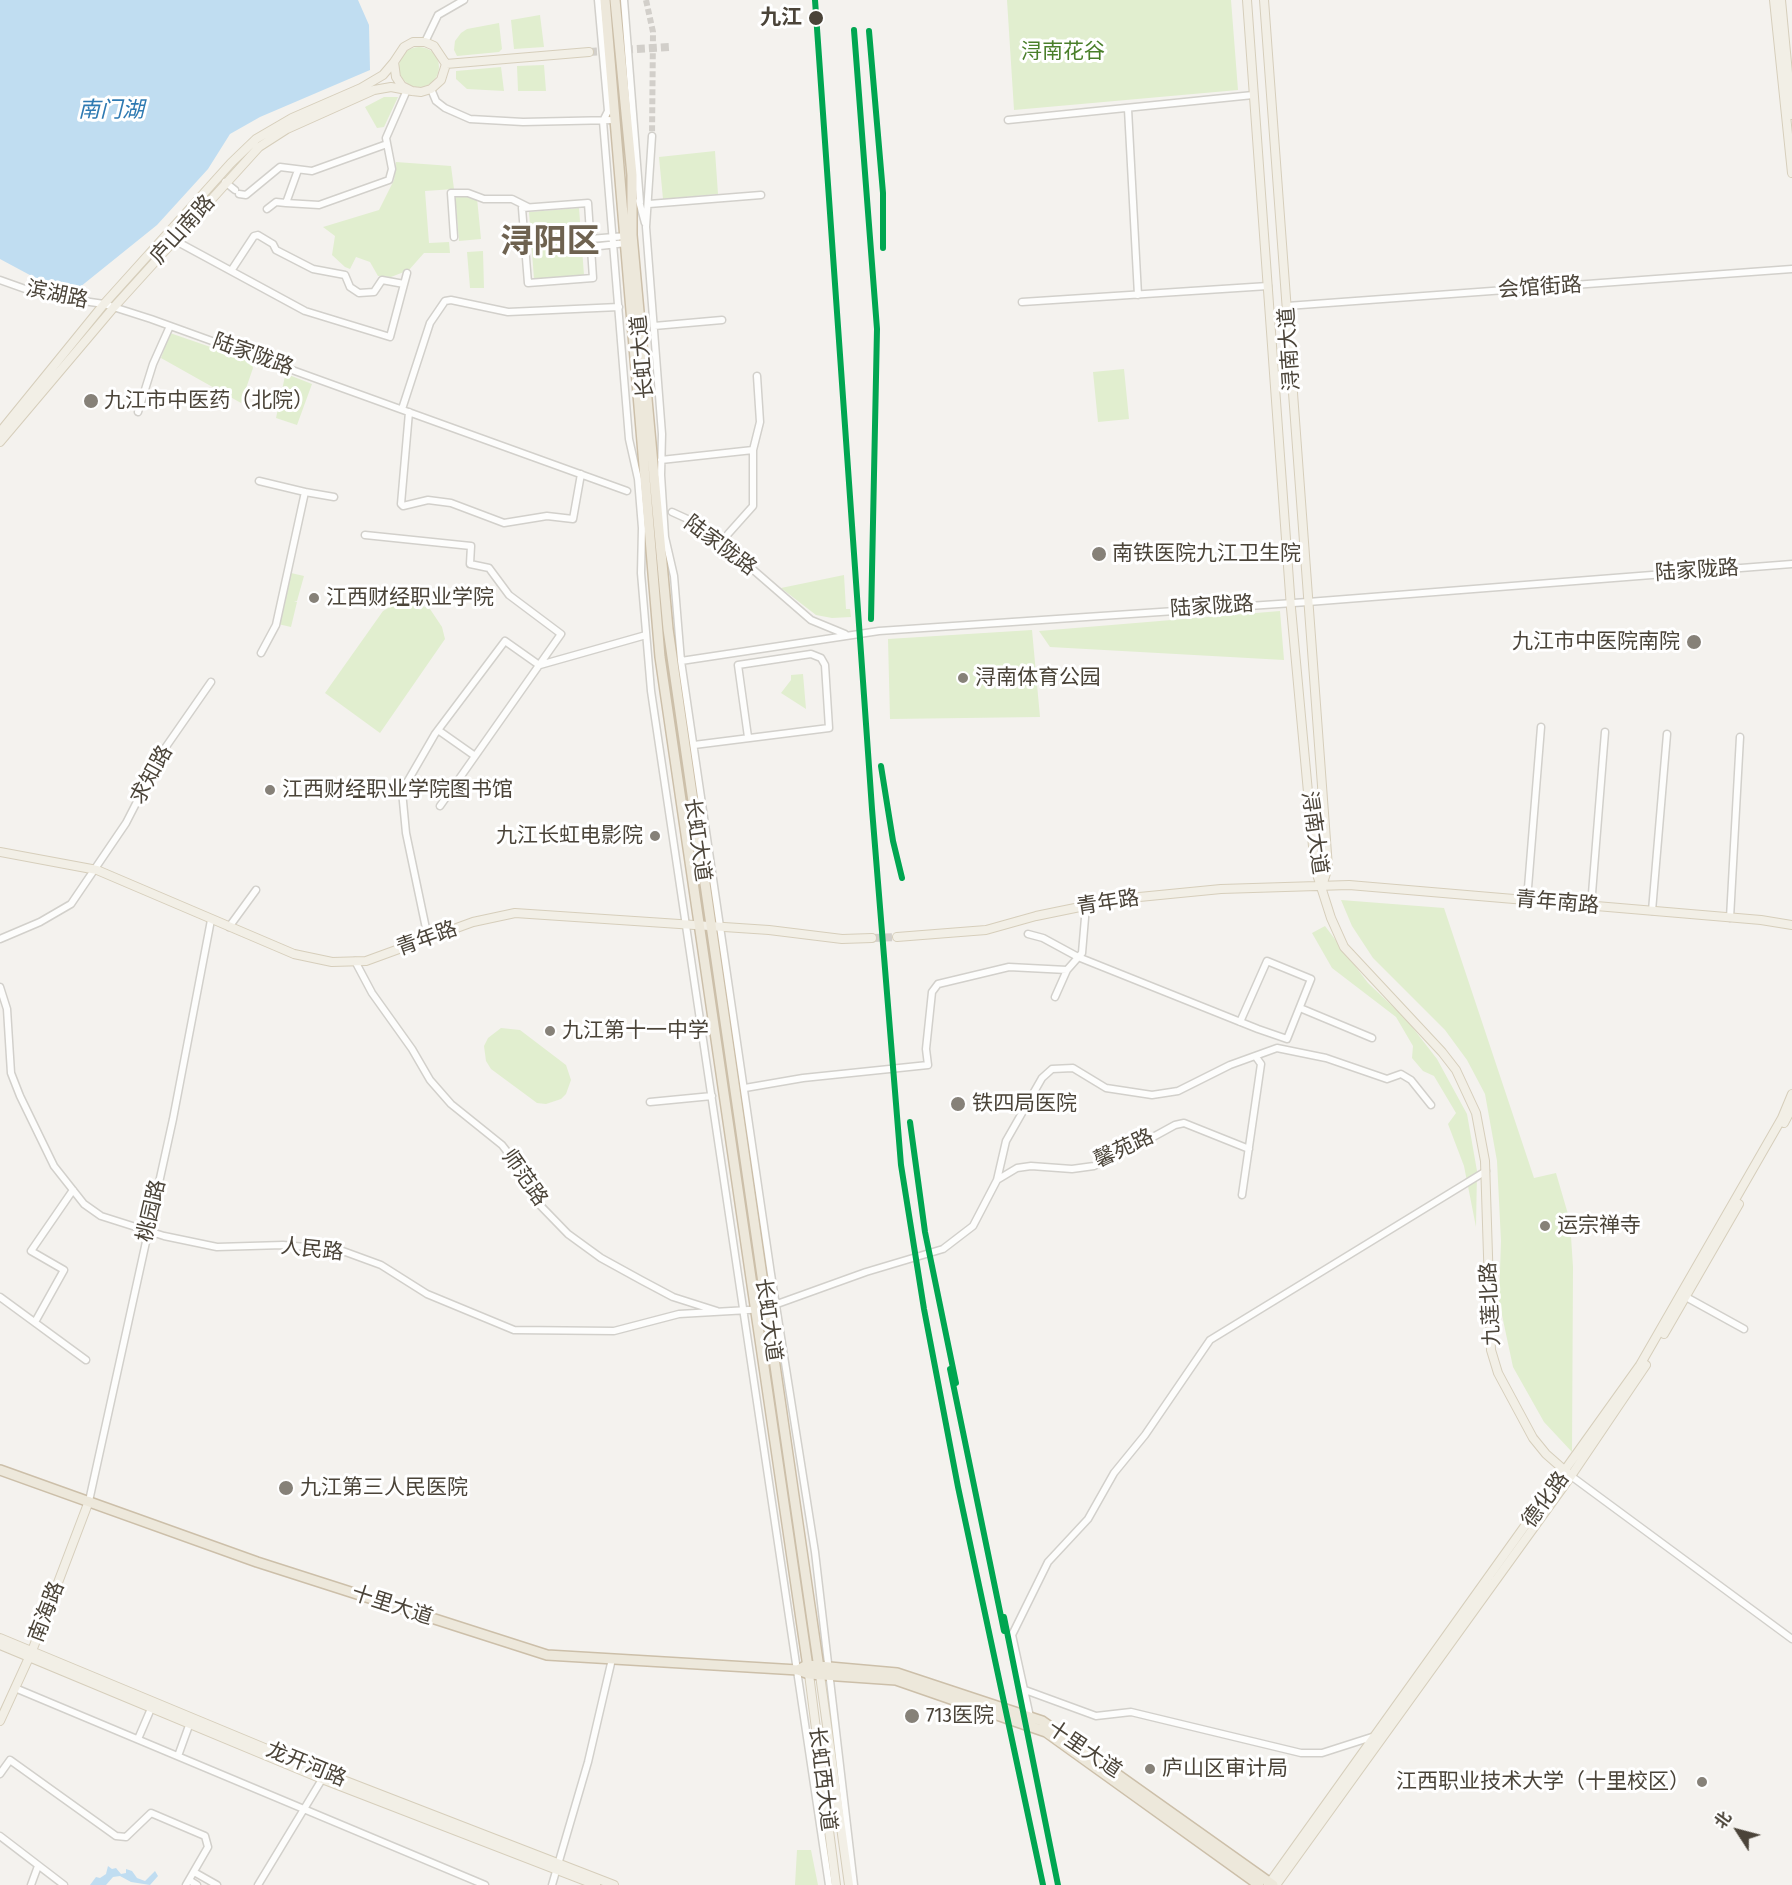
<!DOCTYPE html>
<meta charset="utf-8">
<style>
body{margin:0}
#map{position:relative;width:1792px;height:1885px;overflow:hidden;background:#f4f2ee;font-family:"Fira Sans Condensed","Noto Sans SC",sans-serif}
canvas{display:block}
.north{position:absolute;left:1708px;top:1801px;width:60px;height:60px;-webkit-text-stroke:4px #fff;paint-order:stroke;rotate:306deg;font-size:16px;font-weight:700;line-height:24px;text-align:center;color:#4b4439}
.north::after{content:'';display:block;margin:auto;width:21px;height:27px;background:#4b4439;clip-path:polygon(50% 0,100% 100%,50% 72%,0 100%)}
</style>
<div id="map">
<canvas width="1792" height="1885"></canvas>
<div class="north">北</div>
</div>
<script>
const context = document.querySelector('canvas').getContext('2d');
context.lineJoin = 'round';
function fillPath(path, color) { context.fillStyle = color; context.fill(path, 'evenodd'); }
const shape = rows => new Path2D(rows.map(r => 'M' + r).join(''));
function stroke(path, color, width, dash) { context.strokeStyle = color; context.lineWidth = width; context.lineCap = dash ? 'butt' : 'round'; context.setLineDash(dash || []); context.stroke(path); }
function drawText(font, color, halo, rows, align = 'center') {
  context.font = font + ' "Fira Sans Condensed","Noto Sans SC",sans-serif'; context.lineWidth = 6; context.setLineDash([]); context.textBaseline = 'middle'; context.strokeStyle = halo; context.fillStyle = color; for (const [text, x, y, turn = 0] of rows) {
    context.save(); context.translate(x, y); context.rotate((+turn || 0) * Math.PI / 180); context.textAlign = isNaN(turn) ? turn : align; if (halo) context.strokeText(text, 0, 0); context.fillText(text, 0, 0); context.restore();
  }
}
fillPath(shape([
 [1007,0,1231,0,1238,90,1014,110],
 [540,15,544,47,514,49,511,20],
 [499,23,502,49,499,52,457,56,454,50,455,41,461,33,467,29],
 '399 67a20 20 0 1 1 40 0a20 20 0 1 1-40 0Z',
 [544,65,546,91,518,91,517,66],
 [501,67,504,91,467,89,456,79,456,71],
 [384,97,398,97,384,127,377,128,365,107],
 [715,151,718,194,663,199,659,157],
 [396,162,451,166,454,189,425,191,429,243,449,242,450,253,424,253,409,270,391,277,378,276,370,262,356,257,350,269,345,267,332,255,335,236,323,227,379,210,394,180],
 [455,195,477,198,481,239,459,241],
 [579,208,584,275,534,279,529,212],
 [483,251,484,288,470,288,467,252],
 [170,333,251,361,253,368,241,403,161,358],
 [1124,369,1129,419,1098,422,1093,372],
 [289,375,312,384,297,425,276,418,285,376],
 [291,573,304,576,297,601,294,601,297,602,291,627,278,624],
 [844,575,846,609,850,609,851,617,832,618,816,615,781,588],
 [399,602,416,603,430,609,442,627,445,639,380,733,325,693,383,611],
 [1280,611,1284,660,1050,647,1039,631],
 [1032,630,1040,717,890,719,888,639],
 [803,674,806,709,781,693,791,680,791,675],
 [1341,900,1444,908,1534,1178,1556,1173,1570,1221,1573,1267,1572,1452,1544,1422,1513,1367,1499,1301,1501,1241,1497,1161,1485,1094,1467,1060,1445,1030,1373,958,1352,926],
 [1325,926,1368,983,1406,1019,1437,1059,1467,1114,1477,1171,1476,1227,1464,1166,1448,1124,1456,1113,1434,1076,1423,1071,1412,1058,1413,1046,1396,1017,1332,968,1312,933],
 [501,1028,520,1030,566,1065,571,1080,566,1094,561,1099,546,1104,537,1103,491,1069,486,1061,484,1046,488,1038],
 [797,1850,811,1850,818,1885,795,1885]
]), '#e1eecf');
fillPath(shape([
 [0,0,358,0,369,25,370,70,260,117,230,134,208,169,157,225,80,287,41,281,0,259],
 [108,1866,112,1869,116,1868,121,1874,126,1873,126,1869,132,1871,137,1878,145,1881,155,1871,158,1876,150,1885,131,1882,120,1876,113,1877,106,1885,90,1885,96,1877,100,1878,106,1874]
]), '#c0ddf1');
stroke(shape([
 [646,0,653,32,652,136]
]), '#d2cfca', 6, [6, 3]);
stroke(shape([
 [589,52,669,47],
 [872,938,897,937]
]), '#d2cfca', 8, [8, 4]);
const minor = shape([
 [598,0,608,111,603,121,629,439,638,479,642,528,641,573,651,691,829,1885],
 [624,0,640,202],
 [425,42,438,15,464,0],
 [431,89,436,101,445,108,470,119,523,122,614,120],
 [1128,109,1138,295],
 [1008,120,1253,95],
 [652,136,646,227,662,434,661,475,665,537,674,576,681,661,771,1274,815,1552,854,1885],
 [298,170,286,203,319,205,389,180,392,169,386,138,407,90],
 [225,182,235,190],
 [239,194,246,195,280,167,312,171,387,144],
 [639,201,645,223],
 [588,203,593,278,528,283,522,208,588,203],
 [649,204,761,195],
 [267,209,276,202,286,203],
 [454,237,451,193,468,193,484,199,512,199,528,207],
 [590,239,626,236],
 [174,240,305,311,390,337,407,273],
 [591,247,626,243],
 [231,271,254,236,258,235,273,244,276,250,313,269,345,275,350,287,359,293,374,292,382,280,404,284],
 [0,280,42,295,104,304,151,319,627,491],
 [1022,302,1268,286],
 [1287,306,1792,269],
 [654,326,722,320],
 [402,409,430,323,445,301,451,300,508,312,619,307],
 [138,412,153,364,170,326],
 [409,412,401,504,403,506,428,500,451,503,504,523,547,516,573,519,581,474],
 [661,460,753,450],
 [259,481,305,492],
 [672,512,694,522,735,554,811,620,845,634],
 [728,534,753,506,753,450,760,422,757,376],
 [365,535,471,546,470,564,489,568,509,595,561,634,440,806],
 [261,653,276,625,305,492,334,497],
 [681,661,879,631,1308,602,1792,564],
 [540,665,646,635],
 [438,730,475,756],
 [694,745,829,728,825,665,821,658,811,654,738,665,748,737],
 [1527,900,1541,727],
 [1591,906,1605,732],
 [1652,911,1667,734],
 [1730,918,1740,737],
 [229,927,256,890],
 [1028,934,1043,938,1078,957,1258,1029,1287,1039,1311,979,1267,961,1240,1022],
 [428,938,406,833,402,791,435,734,505,641,539,665],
 [0,939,40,922,71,904,126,823,163,751,211,682],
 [355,961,372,993,412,1049,430,1080,451,1104,502,1145,516,1163,535,1200,568,1234,601,1258,641,1280,673,1297,717,1311],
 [0,987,7,1009,11,1073,20,1096,54,1166,84,1204,101,1216,164,1236,217,1247,283,1245,340,1250,381,1265,427,1294,514,1330,614,1331,679,1314,766,1309],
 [1055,997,1067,970,1082,953,1086,906],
 [1300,1008,1372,1038],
 [745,1088,803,1078,928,1065,926,1049,932,992,938,984,1009,967,1067,970],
 [650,1102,712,1096],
 [997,1180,1017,1168,1031,1166,1072,1169,1094,1166,1133,1148,1175,1125,1184,1123,1249,1149],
 [1242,1195,1261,1064,1256,1057],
 [0,1297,86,1360],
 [1686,1297,1744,1329],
 [766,1308,866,1272,943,1249,973,1226,997,1180,1006,1141,1042,1078,1052,1069,1073,1068,1106,1088,1152,1095,1178,1091,1230,1065,1277,1048,1326,1058,1387,1079,1401,1074,1411,1080,1431,1105],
 [35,1322,64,1270,31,1251,73,1190],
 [1571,1476,1792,1639],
 [89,1501,173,1119,211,920],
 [15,1688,485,1885],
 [1025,1690,1096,1716,1131,1712,1301,1753,1322,1753,1375,1736],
 [1030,1717,1012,1635,1048,1562,1088,1519,1114,1473,1145,1435,1210,1340,1486,1171],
 [138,1739,153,1704],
 [178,1756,191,1720],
 [0,1774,10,1760,116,1836,126,1837,151,1813,205,1836,208,1847,186,1885],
 [0,1836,64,1885],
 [194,1872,217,1885],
 [189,1880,197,1885],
 [31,1885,38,1866],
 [258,1885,324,1776],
 [552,1885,588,1762,612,1659]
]);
const major = shape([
 [1247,0,1291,608,1315,868,1331,918,1344,947,1442,1052,1456,1070,1476,1113,1485,1161,1491,1350,1498,1373,1533,1438,1546,1454,1571,1476],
 [1264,0,1328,867,1322,886],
 [1774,0,1792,173],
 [1781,0,1792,115],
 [446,64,589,52],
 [0,432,104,304,231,163,256,139,292,118,361,88,383,75,394,62],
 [0,442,114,307,259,147,287,129,374,90,391,87,412,91,421,92,431,89,441,80,446,64,434,46,425,42,413,42,404,47,394,62,396,77,402,86,412,91],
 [0,852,97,870,294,954,332,962,366,961,473,922,515,913,769,930,842,939,872,938],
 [897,937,986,930,1036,916,1119,899,1221,889,1349,885,1761,920,1792,925],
 [1784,1123,1792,1108],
 [1664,1334,1739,1204],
 [0,1638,325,1773,614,1885],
 [0,1645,322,1779,596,1885],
 [809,1674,836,1885],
 [820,1675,849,1885],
 [0,1721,32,1651,89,1501],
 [1268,1885,1640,1365,1782,1118,1792,1094],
 [1276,1885,1571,1476,1646,1365]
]);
const highway = shape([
 [605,0,660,657,809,1674],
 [615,0,632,175,632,235,668,629,820,1675],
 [0,1470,257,1562,547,1655,798,1670],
 [1259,1885,1046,1732,896,1680,809,1674,798,1670,807,1665,897,1673,1042,1721,1273,1885]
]);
stroke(minor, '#d2d0cb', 9);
stroke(major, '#d6cebb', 10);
stroke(highway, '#ccbfa9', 12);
stroke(minor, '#fdfdfc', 6);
stroke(major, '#f2efe6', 8);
stroke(highway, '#ede8db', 9);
stroke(shape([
 [815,0,872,809,901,1165,924,1309,958,1487,1043,1885],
 [854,30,877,329,871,619],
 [869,31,883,193,883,248],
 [881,766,893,841,902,878],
 [910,1122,925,1232,956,1383],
 [950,1369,1004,1631],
 [1004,1617,1058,1885]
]), '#00a651', 6);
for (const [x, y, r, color] of [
 [816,18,8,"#4b4439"],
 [91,401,8,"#868178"],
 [1099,554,8,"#868178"],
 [314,598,6,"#868178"],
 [1694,642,8,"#868178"],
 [963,678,6,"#868178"],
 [270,790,6,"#868178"],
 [655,836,6,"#868178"],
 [550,1031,6,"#868178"],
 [958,1104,8,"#868178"],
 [1545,1226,6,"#868178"],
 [286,1488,8,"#868178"],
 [912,1716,8,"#868178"],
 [1150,1769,6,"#868178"],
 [1702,1782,6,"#868178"]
]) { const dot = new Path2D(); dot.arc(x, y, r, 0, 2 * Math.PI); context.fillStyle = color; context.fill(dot); stroke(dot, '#fff', 2); }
drawText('bold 21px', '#4b4439', '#fff', [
 ["九江",802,18]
], 'right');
drawText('21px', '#4a7f2a', '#fff', [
 ["浔南花谷",1063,52]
]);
drawText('21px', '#4b4439', '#fff', [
 ["庐山南路",183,230,-48],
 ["会馆街路",1540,288,-4],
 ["滨湖路",57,295,12],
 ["浔南大道",1290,349,-94],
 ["陆家陇路",253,355,20],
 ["长虹大道",643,357,-95],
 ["陆家陇路",720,546,37],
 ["陆家陇路",1697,571,-4],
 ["陆家陇路",1212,607,-4],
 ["求知路",152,775,-61],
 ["浔南大道",1314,833,82],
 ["长虹大道",697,840,82],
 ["青年路",1108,903,-9],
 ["青年南路",1557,903,5],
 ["青年路",427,939,-20],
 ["馨苑路",1124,1149,-25],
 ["师范路",524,1178,55],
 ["桃园路",152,1211,-77],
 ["人民路",312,1250,6],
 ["九莲北路",1491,1304,-93],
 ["长虹大道",768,1320,82],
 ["德化路",1546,1500,-54],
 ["十里大道",392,1606,18],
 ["南海路",47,1612,-69],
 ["十里大道",1084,1750,34],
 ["龙开河路",306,1765,22],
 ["长虹西大道",822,1779,83]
]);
drawText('21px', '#4b4439', '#fff', [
 ["九江市中医药（北院）",104,401],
 ["南铁医院九江卫生院",1112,554],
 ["江西财经职业学院",326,598],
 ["九江市中医院南院",1680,642,"right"],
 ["浔南体育公园",975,678],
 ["江西财经职业学院图书馆",282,790],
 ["九江长虹电影院",643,836,"right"],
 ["九江第十一中学",562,1031],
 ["铁四局医院",972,1104],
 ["运宗禅寺",1557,1226],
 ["九江第三人民医院",300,1488],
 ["713医院",926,1716],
 ["庐山区审计局",1162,1769],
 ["江西职业技术大学（十里校区）",1690,1782,"right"]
], 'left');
drawText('italic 22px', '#2e7ab2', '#fff', [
 ["南门湖",111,111]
]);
drawText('bold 33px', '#6e6250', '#fff', [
 ["浔阳区",550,243]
]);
</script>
